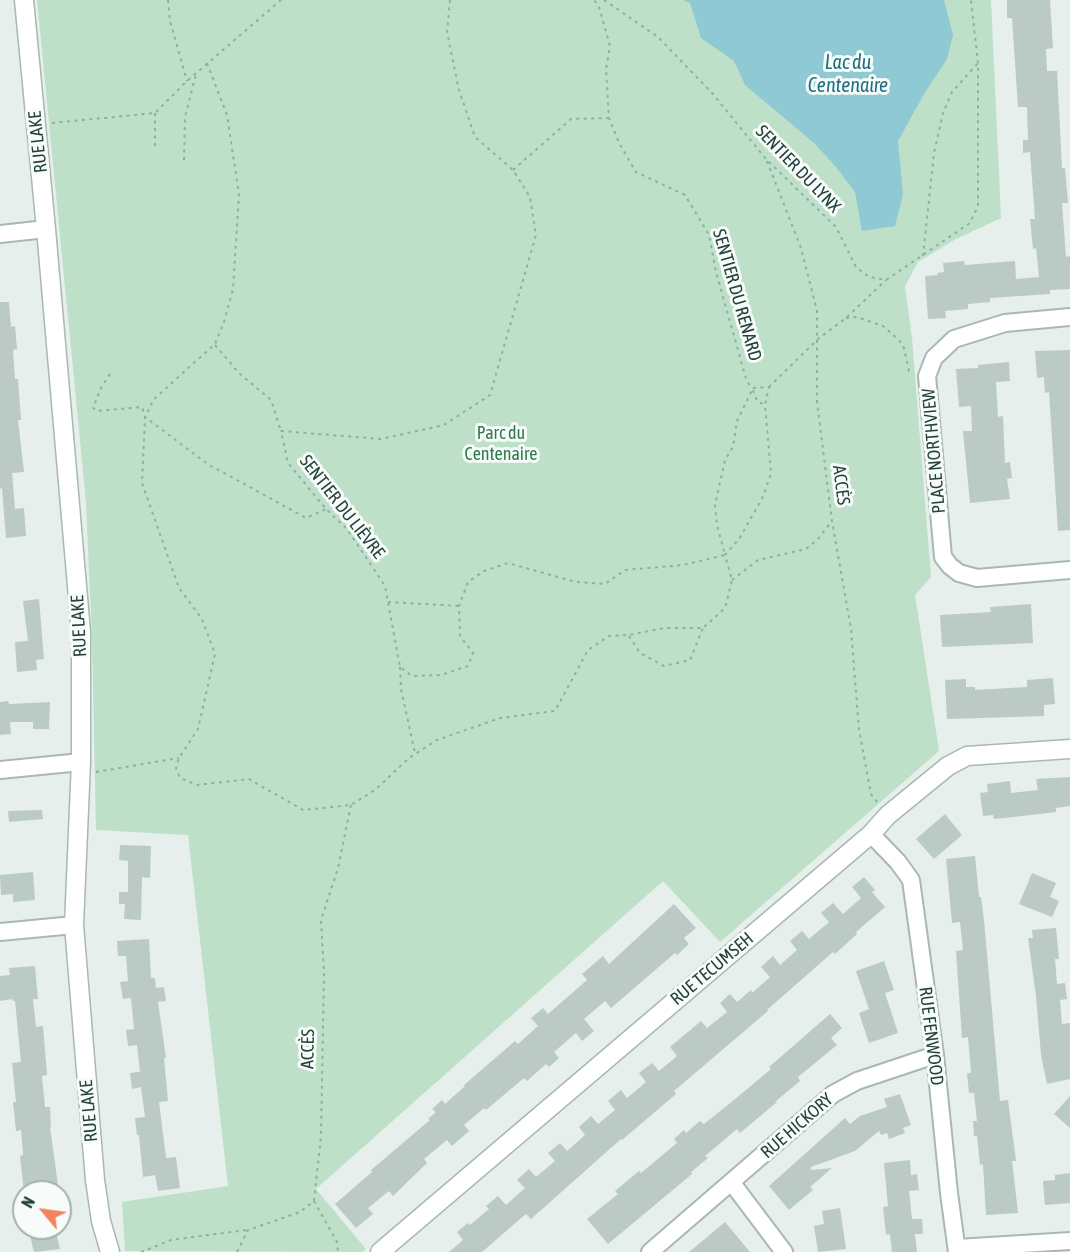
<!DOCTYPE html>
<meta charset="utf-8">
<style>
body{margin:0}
#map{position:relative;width:1070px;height:1252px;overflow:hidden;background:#e6efeb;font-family:"Asap Condensed",sans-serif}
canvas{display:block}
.north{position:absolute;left:12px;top:1180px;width:60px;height:60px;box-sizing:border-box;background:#f7fbf9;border:2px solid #a3b1ad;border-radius:50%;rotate:299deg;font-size:16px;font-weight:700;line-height:24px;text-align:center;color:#24423a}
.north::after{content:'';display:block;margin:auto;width:21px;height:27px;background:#f4845f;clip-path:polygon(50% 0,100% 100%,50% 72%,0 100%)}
</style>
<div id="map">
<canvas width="1070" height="1252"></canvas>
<div class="north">N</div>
</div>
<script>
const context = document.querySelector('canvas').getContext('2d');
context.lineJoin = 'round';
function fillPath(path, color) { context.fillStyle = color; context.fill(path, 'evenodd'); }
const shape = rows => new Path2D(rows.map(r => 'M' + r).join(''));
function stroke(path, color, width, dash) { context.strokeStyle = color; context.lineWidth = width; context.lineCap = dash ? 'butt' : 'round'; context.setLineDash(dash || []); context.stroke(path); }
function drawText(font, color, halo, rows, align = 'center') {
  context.font = font + ' "Asap Condensed",sans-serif'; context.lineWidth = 6; context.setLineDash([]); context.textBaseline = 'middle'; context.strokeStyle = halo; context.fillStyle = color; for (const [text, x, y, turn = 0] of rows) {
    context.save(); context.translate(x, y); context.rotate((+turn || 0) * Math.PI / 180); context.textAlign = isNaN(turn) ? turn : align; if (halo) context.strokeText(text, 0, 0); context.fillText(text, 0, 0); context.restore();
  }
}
fillPath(shape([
 [37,0,991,0,1001,218,956,239,918,262,905,286,912,338,931,577,915,595,939,751,720,942,663,881,316,1189,366,1249,362,1252,125,1251,122,1202,228,1186,188,835,96,830,92,638,86,502]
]), '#bfe0c8');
fillPath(shape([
 [683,0,944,0,953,35,947,59,924,94,898,141,903,194,895,226,862,231,855,192,836,167,814,143,745,85,734,61,701,38,690,3]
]), '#8ec9d4');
fillPath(shape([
 [1007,0,1050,0,1053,48,1046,49,1047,71,1057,71,1062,168,1065,168,1068,203,1062,203,1066,257,1070,256,1070,289,1050,290,1050,294,990,298,990,302,968,304,968,309,945,311,946,318,928,319,925,276,938,275,937,273,944,272,943,263,964,261,965,265,1015,261,1016,279,1039,277,1036,248,1033,249,1030,219,1035,219,1030,152,1023,153,1023,140,1028,140,1027,107,1018,107,1012,18,1007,18],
 [0,302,9,302,11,327,15,326,17,349,13,350,15,379,18,379,21,420,18,420,24,472,12,473,15,509,24,508,26,536,6,538,2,488,0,489],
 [1070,350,1070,530,1058,531,1049,392,1045,393,1044,377,1037,378,1035,351],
 [1009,362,1010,381,996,382,998,417,1003,416,1005,463,1010,462,1012,478,1007,479,1010,499,970,503,963,431,972,431,971,406,959,407,956,369,978,368,978,365],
 [39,599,44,659,36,660,37,670,17,672,15,642,28,641,23,601],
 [1031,604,1033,643,942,647,940,615,991,612,990,607],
 [1053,678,1055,704,1044,705,1044,716,947,719,945,680,966,679,966,687,975,687,975,690,1027,687,1027,680],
 [8,701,9,704,50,702,49,729,33,729,33,722,10,722,11,734,0,735,0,702],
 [1070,777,1070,806,1056,808,1056,812,1014,817,994,819,993,815,983,816,980,793,988,792,987,784,1010,781,1011,793,1038,790,1036,779],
 [42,810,43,819,9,822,8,811],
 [945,814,962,835,934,859,916,839],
 [120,845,151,846,150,878,142,877,141,920,124,919,125,904,119,904,119,892,128,892,128,861,119,860],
 [975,856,979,897,981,897,984,920,1000,1101,1008,1100,1016,1161,1012,1161,1018,1213,986,1215,983,1164,980,1165,977,1136,974,1136,973,1121,977,1121,974,1093,969,1093,967,1073,971,1073,968,1037,962,1038,956,951,963,950,960,922,952,923,946,859],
 [33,872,35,900,13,902,13,894,1,895,0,875],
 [1032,873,1056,883,1050,897,1059,901,1052,917,1019,904],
 [864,877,875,890,872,892,885,907,856,932,857,934,835,954,833,952,767,1010,768,1011,674,1091,676,1094,622,1140,621,1139,531,1219,526,1214,482,1252,449,1252,463,1240,457,1232,468,1223,470,1225,489,1209,486,1206,498,1196,506,1205,525,1188,517,1180,529,1169,536,1177,555,1161,548,1153,560,1143,567,1151,585,1135,579,1127,591,1116,598,1124,615,1110,608,1101,621,1090,627,1098,646,1082,639,1073,652,1063,659,1071,677,1056,670,1047,701,1021,707,1028,727,1012,720,1003,730,994,737,1002,751,990,752,993,770,977,761,967,773,956,780,965,797,950,790,941,802,931,809,939,829,922,821,913,833,903,843,914,861,898,852,887],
 [674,904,696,928,684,938,689,944,677,955,675,953,611,1008,605,1001,584,1019,594,1031,582,1041,576,1033,554,1052,559,1058,549,1067,546,1064,527,1081,524,1078,486,1110,484,1108,464,1125,469,1131,452,1146,447,1140,424,1159,427,1163,393,1196,389,1191,368,1208,373,1214,356,1228,335,1204,372,1172,371,1170,430,1120,428,1119,436,1112,432,1109,442,1100,445,1104,465,1086,464,1085,515,1041,518,1044,538,1026,531,1018,543,1008,548,1014,587,980,582,974,603,956,609,964],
 [1056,928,1059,959,1055,959,1057,984,1065,983,1067,999,1060,1000,1062,1024,1070,1023,1070,1079,1047,1084,1041,1055,1036,996,1028,938,1033,938,1032,930],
 [149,939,151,978,155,978,156,988,164,987,166,1001,158,1002,166,1058,164,1058,168,1101,159,1102,166,1158,176,1157,180,1188,158,1191,155,1175,143,1177,139,1135,137,1135,135,1118,145,1117,141,1087,132,1089,130,1073,140,1072,137,1045,128,1046,126,1030,134,1029,131,998,123,999,120,982,128,981,126,956,118,956,117,941],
 [884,961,894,990,885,993,898,1033,869,1043,859,1013,869,1009,856,971],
 [35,966,38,999,33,999,36,1027,43,1026,47,1075,42,1076,45,1107,50,1107,51,1127,50,1127,59,1192,24,1192,20,1156,23,1155,21,1130,16,1131,13,1102,16,1102,12,1063,21,1062,15,1001,13,1001,12,999,0,1001,0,976,10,975,9,968],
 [830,1014,842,1028,831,1038,837,1045,798,1077,800,1081,776,1101,777,1102,740,1133,737,1129,705,1156,708,1158,691,1172,692,1174,608,1244,587,1219,618,1194,615,1191,639,1171,641,1173,677,1143,674,1139,684,1130,686,1133,700,1121,704,1124,734,1100,771,1069,769,1067],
 [900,1094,911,1125,903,1128,905,1133,889,1139,887,1133,881,1135,879,1131,855,1151,811,1167,811,1170,832,1168,810,1187,813,1190,789,1210,769,1186,845,1118,850,1124,860,1116,887,1107,884,1099],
 [1070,1096,1070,1128,1054,1114],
 [910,1160,911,1175,917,1174,919,1190,909,1191,912,1219,922,1219,923,1234,915,1234,917,1252,892,1252,890,1234,886,1235,883,1207,888,1206,884,1163],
 [1070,1173,1070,1203,1045,1205,1043,1181,1055,1180,1055,1175],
 [840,1208,846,1249,818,1252,814,1226,824,1224,822,1211],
 [725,1222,750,1252,689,1252,706,1238],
 [28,1228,55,1228,60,1249,34,1252]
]), '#bbcac4');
const minor = shape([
 [0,234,46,229],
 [1070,317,1005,323,954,339,934,358,927,376,943,557,950,566,959,573,977,578,1070,570],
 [0,770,81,762],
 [871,834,898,862,911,880,935,1055,949,1193,957,1252],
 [0,932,74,925],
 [732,1183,784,1252],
 [957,1248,1070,1241],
 [650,1252,833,1094,857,1081,935,1055]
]);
const tertiary = shape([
 [24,0,46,229,81,632,81,762,74,925,95,1180,101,1221,110,1252],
 [380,1252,871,834,888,815,948,766,967,756,1070,749]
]);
stroke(minor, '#a8b8b2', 20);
stroke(tertiary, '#a8b8b2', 21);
stroke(shape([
 [168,0,170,21,187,81],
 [450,0,447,32,459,90,475,137,513,170,530,197,536,235,490,395,444,425,381,439,281,431,288,463,326,509,347,529,385,586,400,667,412,676,441,675,468,666,473,653,460,636,459,606,468,582,484,571,508,563,576,582,605,584,625,570,683,565,725,555,717,525,715,505,725,460,733,447,737,421,753,388],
 [604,0,658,37,712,93,766,159,836,227,856,267,869,277,886,280,970,223,978,206,978,63,971,0],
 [207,63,227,115,239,194,233,289,224,322,215,344,154,399,145,417,142,483,179,588,202,619,215,654,198,729,179,758,176,768,180,778,197,785,249,779,303,810,351,805,375,790,409,758,437,740,500,718,555,711,588,650,609,636,629,635,664,628,703,628,725,608,732,580,725,555,739,539,762,499,771,474,765,405,769,387,753,388,747,382,716,272,709,235,685,195,636,172,619,143,609,118,606,69,610,46,599,7,594,0],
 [155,113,155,149],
 [52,123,155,113,187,81,281,0],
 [184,160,185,117,196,74],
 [767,161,801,248,817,311,817,402,832,521,851,629,859,730,871,794,878,803],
 [513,170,571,119,608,118],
 [923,256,934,153,943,113,952,92,978,63],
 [846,318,857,317,883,326,899,340,904,348,909,371,913,372],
 [215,345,239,373,271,400,281,431],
 [110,374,101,388,93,408,97,411,142,407,145,417,209,465,226,474,306,518,326,509],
 [769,387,818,339,846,318,886,280],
 [753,390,757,401,765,405],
 [732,580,758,560,806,549,818,539,832,521],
 [388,602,459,606],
 [629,636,640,653,664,666,690,660,703,628],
 [400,667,401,689,415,753],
 [96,772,179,758],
 [314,1201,337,1242,338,1252],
 [141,1252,171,1240,246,1230],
 [237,1252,248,1230,300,1212,314,1201,321,1136,324,973,321,920,338,868,351,805]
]), '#86b3a5', 2, [3, 4.5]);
stroke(minor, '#fff', 16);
stroke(tertiary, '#fff', 18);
drawText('18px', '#24423a', '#f7fbf9', [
 ["RUE LAKE",38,142,-96],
 ["SENTIER DU LYNX",798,169,46],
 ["SENTIER DU RENARD",737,295,74],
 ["PLACE NORTHVIEW",934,451,-95],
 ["ACCÈS",841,485,83],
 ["SENTIER DU LIÈVRE",342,507,52],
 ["RUE LAKE",79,626,-93],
 ["RUE TECUMSEH",712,969,-40],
 ["RUE FENWOOD",931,1036,83],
 ["ACCÈS",308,1049,-89],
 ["RUE LAKE",89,1111,-95],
 ["RUE HICKORY",797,1126,-41]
]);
drawText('18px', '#2d7a4b', '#f7fbf9', [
 ["Parc du",501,433],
 ["Centenaire",501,454]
]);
drawText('italic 20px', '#1c6f80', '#f7fbf9', [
 ["Lac du",848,63],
 ["Centenaire",848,86]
]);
</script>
